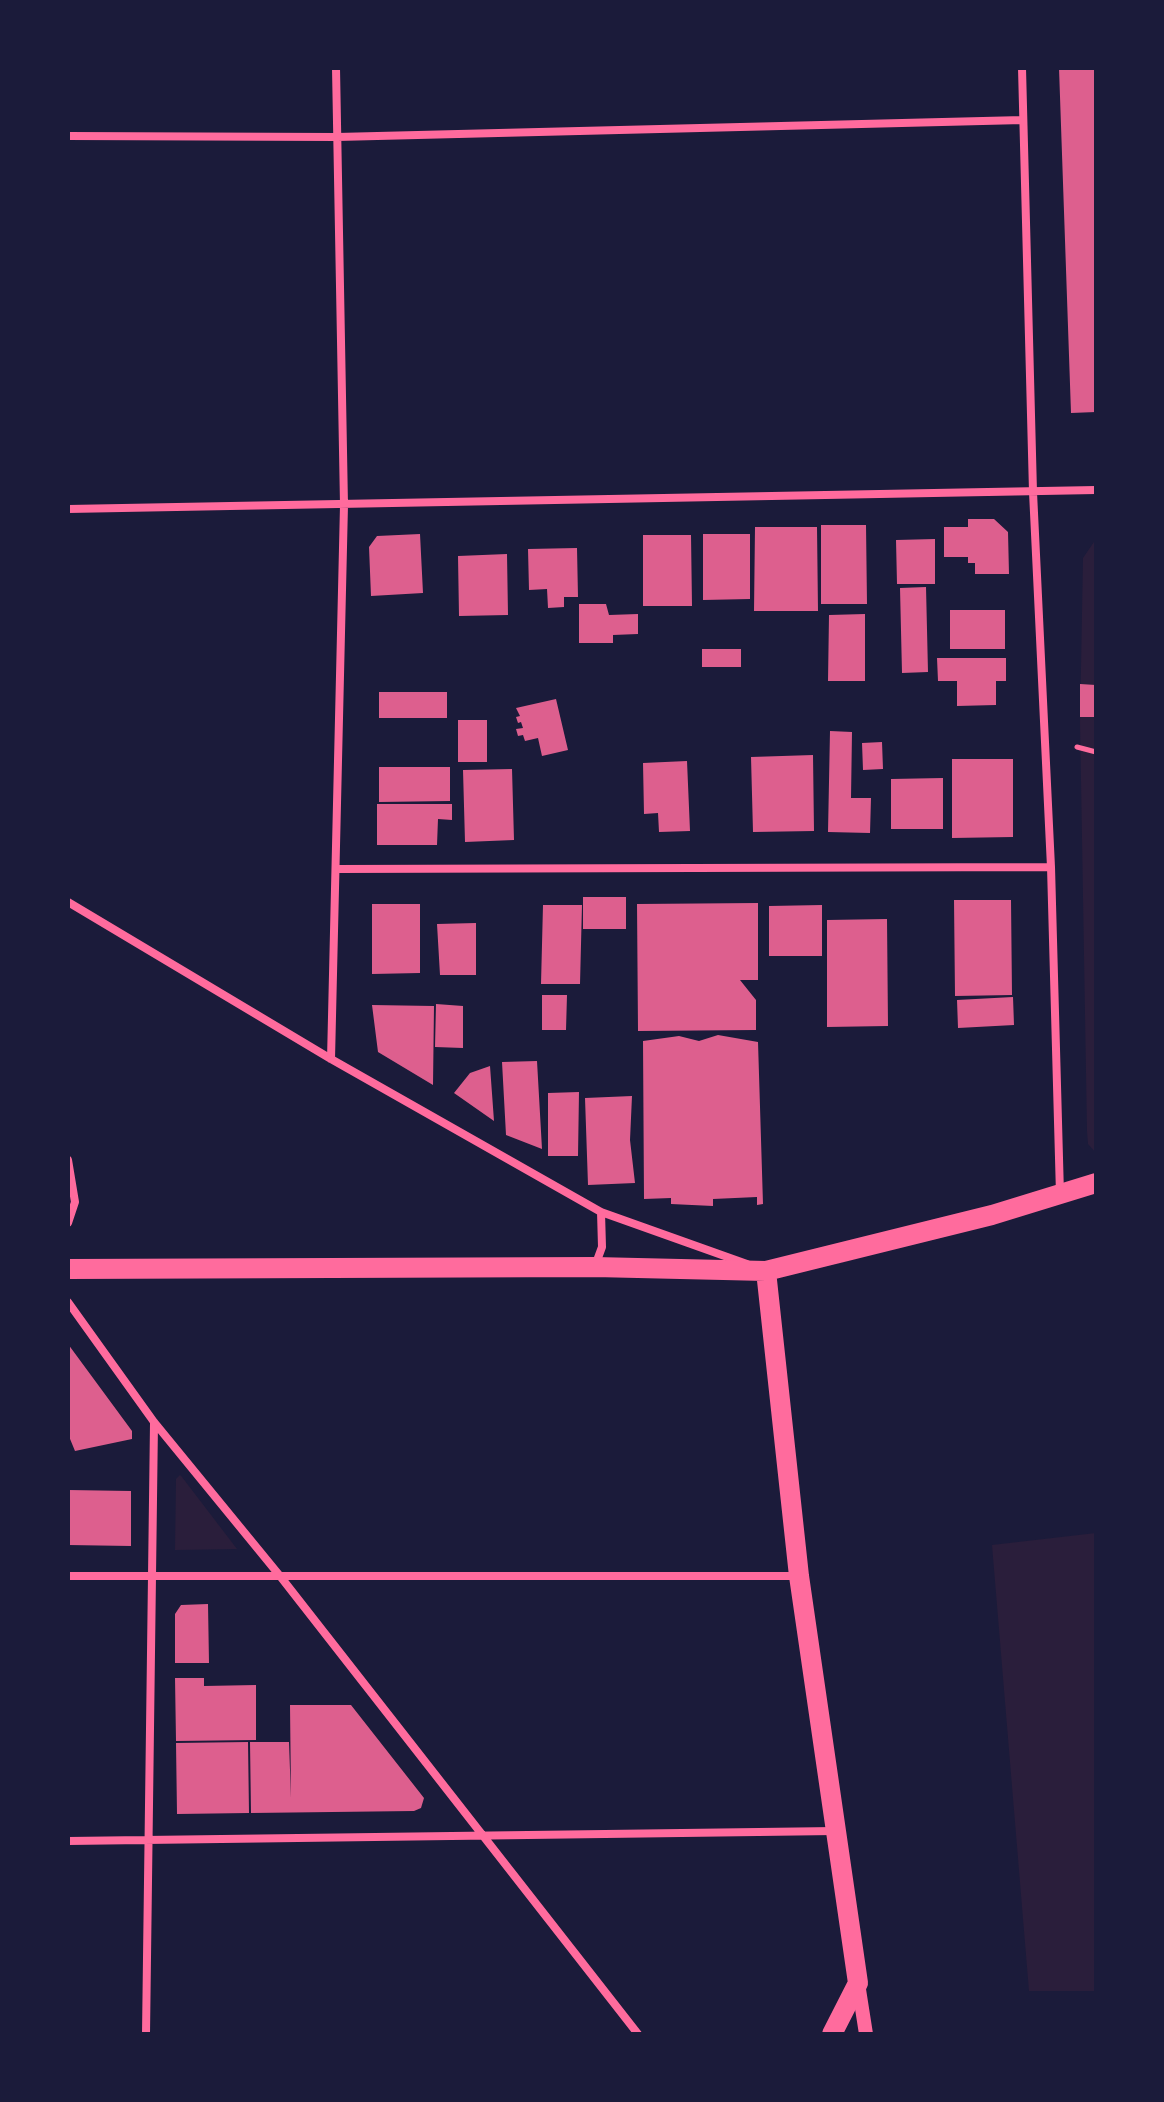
<!DOCTYPE html>
<style>
body{margin:0}
#map{position:relative;width:1164px;height:2102px;overflow:hidden;background:#1b1b3a;font-family:"Public Sans",sans-serif}
canvas{display:block}
.frame{position:absolute;inset:0;border:70px solid #1b1b3a;pointer-events:none}
</style>
<div id="map">
<canvas width="1164" height="2102"></canvas>
<div class="frame"></div>
</div>
<script>
const context = document.querySelector('canvas').getContext('2d');
context.lineJoin = 'round';
function fillPath(path, color) { context.fillStyle = color; context.fill(path, 'evenodd'); }
const shape = rows => new Path2D(rows.map(r => 'M' + r).join(''));
function stroke(path, color, width, dash) { context.strokeStyle = color; context.lineWidth = width; context.lineCap = dash ? 'butt' : 'round'; context.setLineDash(dash || []); context.stroke(path); }
fillPath(shape([
 [1096,539,1096,1153,1088,1144,1087,1131,1080,722,1083,558],
 [180,1475,182,1477,237,1549,175,1550,176,1479],
 [1096,1533,1096,1991,1029,1991,992,1545]
]), '#2a1e3b');
fillPath(shape([
 [1059,68,1096,68,1096,412,1071,413],
 [968,519,994,519,1008,532,1009,574,975,574,975,563,968,563,968,557,944,557,944,527,968,527],
 [821,525,866,525,867,604,821,604],
 [755,527,817,527,818,611,754,611],
 [420,534,423,593,371,596,369,547,377,536],
 [703,534,750,534,750,599,703,600],
 [643,535,691,535,692,606,643,606],
 [935,539,935,584,897,584,896,540],
 [577,548,578,597,564,597,564,607,548,608,547,589,529,590,528,549],
 [507,554,508,615,459,616,458,556],
 [926,587,928,672,902,673,900,588],
 [579,604,606,604,609,615,638,614,638,634,613,635,613,643,579,643],
 [950,610,1005,610,1005,649,950,649],
 [865,614,865,681,828,681,829,615],
 [702,649,741,649,741,667,702,667],
 [937,658,1006,658,1006,681,996,681,996,705,957,706,957,681,938,681],
 [1080,684,1096,685,1096,717,1080,717],
 [379,692,447,692,447,718,379,718],
 [556,699,568,750,542,756,538,738,525,741,523,735,518,736,516,729,523,728,521,722,518,723,516,717,520,716,516,708],
 [458,720,487,720,487,762,458,762],
 [830,731,852,732,851,798,871,798,870,833,828,832],
 [882,742,883,769,863,770,862,743],
 [813,755,814,831,753,832,751,757],
 [952,759,1013,759,1013,837,952,838],
 [687,761,690,831,659,832,658,813,644,814,643,763],
 [379,767,450,767,450,801,379,802],
 [512,769,514,840,465,842,463,770],
 [943,778,943,829,891,829,891,779],
 [377,804,452,804,452,820,438,819,437,845,377,845],
 [583,897,626,897,626,929,583,929],
 [954,900,1011,900,1012,995,955,996],
 [758,903,758,980,740,980,756,1000,756,1030,638,1031,637,904],
 [372,904,420,904,420,973,372,974],
 [543,905,582,905,580,984,541,984],
 [822,905,822,956,769,956,769,906],
 [887,919,888,1026,827,1027,827,920],
 [476,923,476,975,440,975,437,924],
 [542,995,567,995,566,1030,542,1030],
 [1013,997,1014,1025,958,1028,957,1000],
 [436,1004,463,1006,463,1048,435,1047],
 [372,1005,434,1006,433,1085,378,1052],
 [718,1035,758,1042,763,1204,757,1205,757,1197,713,1199,713,1206,671,1204,671,1198,644,1199,643,1041,679,1036,699,1041],
 [537,1061,542,1149,506,1135,502,1062],
 [490,1066,494,1121,454,1093,470,1073],
 [579,1092,578,1156,548,1156,548,1093],
 [632,1096,630,1140,635,1183,588,1185,585,1098],
 [68,1344,132,1431,132,1439,75,1451,68,1434],
 [68,1490,131,1491,131,1546,68,1545],
 [208,1604,209,1663,175,1663,175,1614,181,1605],
 [175,1678,204,1678,204,1686,256,1685,256,1740,176,1741],
 [290,1705,351,1705,424,1798,421,1808,414,1811,251,1813,250,1742,289,1742,291,1798],
 [248,1742,249,1813,177,1814,176,1743]
]), '#dd5f8e');
stroke(shape([
 [1077,747,1096,752]
]), '#ff6b9d', 5);
stroke(shape([
 [1022,68,1033,492,1051,867,1060,1194],
 [68,136,337,137,1023,120],
 [68,509,1096,490],
 [337,869,1051,867],
 [68,902,331,1059,601,1212,747,1264],
 [331,1059,344,505,336,68],
 [68,1160,75,1202,68,1223],
 [595,1266,602,1247,601,1212],
 [68,1302,154,1422,280,1576,638,2034],
 [68,1576,799,1576],
 [68,1841,835,1831],
 [146,2034,154,1423]
]), '#ff6b9d', 8);
stroke(shape([
 [858,1983,866,2034]
]), '#ff6b9d', 14);
stroke(shape([
 [68,1269,595,1267,766,1271,992,1215,1096,1183],
 [766,1271,799,1576,858,1983,832,2034]
]), '#ff6b9d', 20);
</script>
